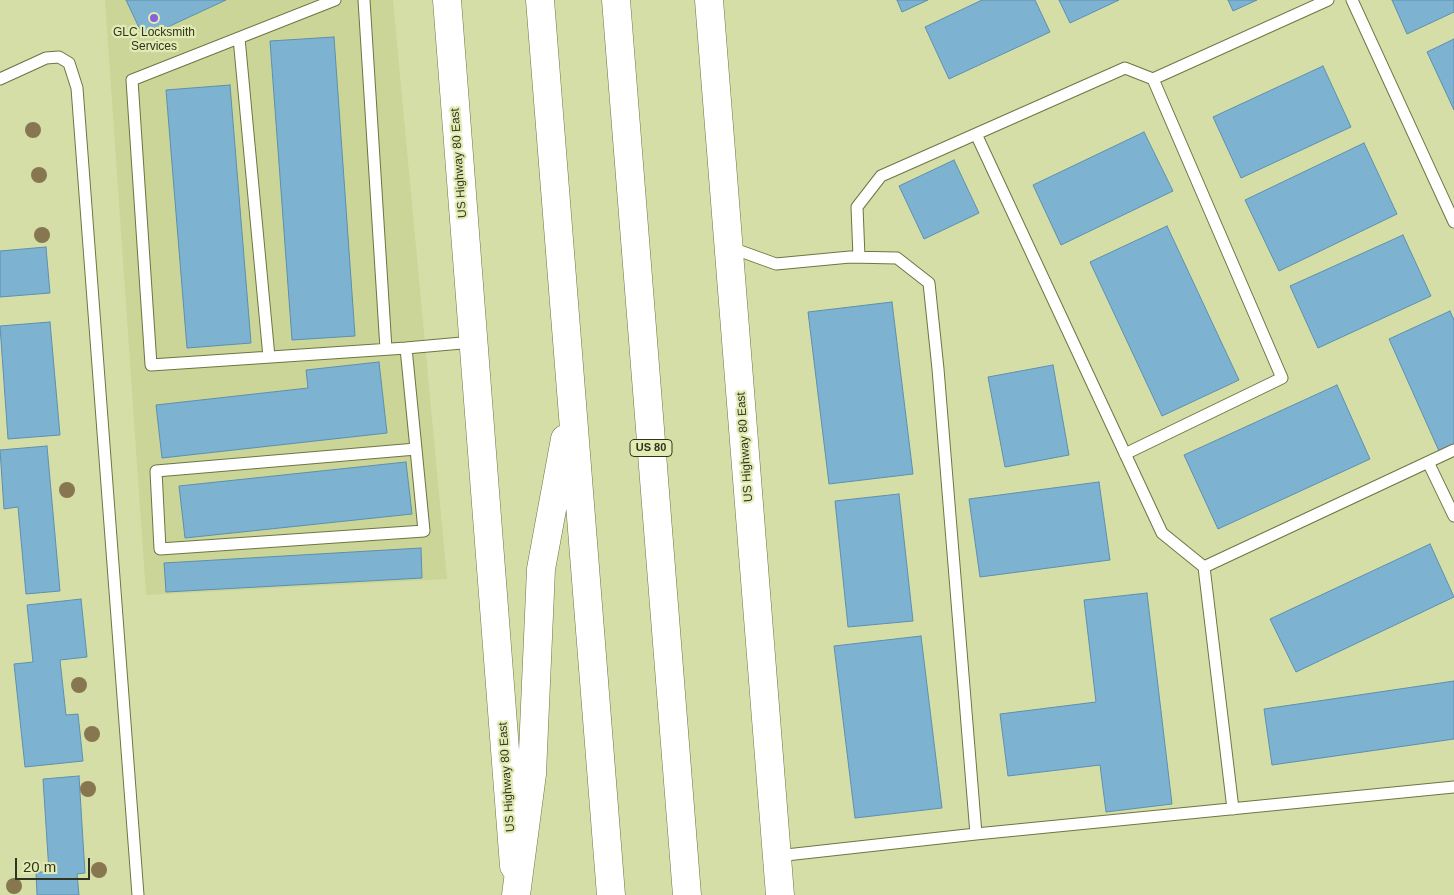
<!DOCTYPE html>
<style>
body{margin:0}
#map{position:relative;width:1454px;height:895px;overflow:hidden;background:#d6dea8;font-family:Arial,sans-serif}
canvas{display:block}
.scale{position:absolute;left:15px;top:858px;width:75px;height:22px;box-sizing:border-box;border:2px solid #30331e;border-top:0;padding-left:6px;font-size:15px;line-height:18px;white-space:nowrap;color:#30331e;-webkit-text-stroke:4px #e3ebb4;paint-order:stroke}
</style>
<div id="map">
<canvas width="1454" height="895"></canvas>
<div class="scale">20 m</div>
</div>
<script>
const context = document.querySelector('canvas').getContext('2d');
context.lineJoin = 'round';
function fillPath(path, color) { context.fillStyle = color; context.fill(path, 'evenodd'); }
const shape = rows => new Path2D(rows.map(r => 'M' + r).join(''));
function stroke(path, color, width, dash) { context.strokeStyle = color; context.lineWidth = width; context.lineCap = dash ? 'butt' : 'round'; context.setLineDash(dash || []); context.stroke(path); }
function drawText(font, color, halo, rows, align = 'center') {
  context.font = font + ' Arial,sans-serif'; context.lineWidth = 4.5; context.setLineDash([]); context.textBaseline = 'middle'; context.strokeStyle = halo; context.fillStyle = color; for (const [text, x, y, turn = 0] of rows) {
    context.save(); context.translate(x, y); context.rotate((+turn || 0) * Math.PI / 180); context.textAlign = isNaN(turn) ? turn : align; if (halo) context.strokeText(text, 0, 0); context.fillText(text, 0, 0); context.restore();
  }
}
fillPath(shape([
 [105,0,393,0,447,579,146,595]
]), '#cbd598');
const building = shape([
 [126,0,226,0,144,38,126,0],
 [897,0,928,0,902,12,897,0],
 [982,0,1035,0,1050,32,949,79,925,27,982,0],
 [1059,0,1119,0,1070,23,1059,0],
 [1228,0,1257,0,1233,11,1228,0],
 [1392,0,1454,0,1454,12,1407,34,1392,0],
 [334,37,355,336,292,340,270,41,334,37],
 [1454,39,1454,110,1427,52,1454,39],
 [1323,66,1351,127,1241,178,1213,117,1323,66],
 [230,85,251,343,187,348,166,90,230,85],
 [1144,132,1173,191,1061,245,1033,185,1144,132],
 [1364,143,1397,214,1279,271,1245,200,1364,143],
 [954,160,979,213,924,239,899,186,954,160],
 [1167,226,1239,380,1162,416,1090,262,1167,226],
 [1403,235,1431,296,1318,348,1290,286,1403,235],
 [46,247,50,293,0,297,0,251,46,247],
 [892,302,913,474,829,484,808,312,892,302],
 [1450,311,1454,320,1454,445,1439,451,1389,339,1450,311],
 [50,322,60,435,8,439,0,326,50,322],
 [379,362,387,433,162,458,156,405,308,388,306,370,379,362],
 [1053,365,1069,455,1005,467,988,377,1053,365],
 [1337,385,1370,459,1218,529,1184,455,1337,385],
 [47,446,60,591,26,594,18,507,4,509,0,450,47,446],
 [406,462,412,514,185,538,179,486,406,462],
 [1099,482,1110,560,980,577,969,499,1099,482],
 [899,494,913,621,848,627,835,501,899,494],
 [1430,544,1454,597,1296,672,1270,619,1430,544],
 [421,548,422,578,166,592,164,563,421,548],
 [1147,593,1172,804,1106,812,1100,765,1008,776,1000,714,1096,702,1084,600,1147,593],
 [81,599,87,657,60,660,66,715,78,714,83,761,25,767,14,664,33,662,27,605,81,599],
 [921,636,942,808,855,818,834,646,921,636],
 [1454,681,1454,739,1272,765,1264,709,1454,681],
 [79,776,85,873,77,874,79,895,37,895,36,872,49,872,43,779,79,776]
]);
fillPath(building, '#7db2d1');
stroke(building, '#5c90af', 1);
const lane = shape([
 [335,0,132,80,151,365,406,348],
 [364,0,386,349],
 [1352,0,1454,222],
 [239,38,269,357],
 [0,79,46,58,59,57,69,63,77,88,138,895],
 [1153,79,1328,0],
 [729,247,776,264,850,257,897,258,929,283,938,369,976,834,1454,787],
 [859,257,857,207,881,176,976,134],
 [416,449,156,471,160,549,424,531,416,449,406,348,473,342],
 [1125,454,1282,378,1153,79,1125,68,976,134,1162,533,1204,567],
 [1428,462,1454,516],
 [1233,809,1204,567,1454,450],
 [777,856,976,834]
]);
const secondary = shape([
 [447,0,514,866],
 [709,0,780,895]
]);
const highway = shape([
 [540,0,611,895],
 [616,0,687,895],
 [516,895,532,774,541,569,565,439]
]);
stroke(lane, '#6e7542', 13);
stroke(secondary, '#6e7542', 29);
stroke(highway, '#6e7542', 29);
stroke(lane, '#fff', 11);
stroke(secondary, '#fff', 28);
stroke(highway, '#fff', 28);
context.fillStyle = '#867750';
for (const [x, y] of [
 [33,130],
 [39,175],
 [42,235],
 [67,490],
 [79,685],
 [92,734],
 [88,789],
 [99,870],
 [14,886]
]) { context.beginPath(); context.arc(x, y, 8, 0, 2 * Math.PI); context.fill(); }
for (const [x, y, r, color] of [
 [154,18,5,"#8760da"]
]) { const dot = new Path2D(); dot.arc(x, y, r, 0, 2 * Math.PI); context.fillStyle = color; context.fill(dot); stroke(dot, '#e3ebb4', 2); }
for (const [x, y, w] of [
 [651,448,42]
]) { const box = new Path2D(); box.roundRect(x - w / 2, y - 8.5, w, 17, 4); context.fillStyle = '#e3ebb4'; context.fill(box); stroke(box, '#30331e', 1); }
drawText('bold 11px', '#30331e', null, [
 ["US 80",651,448]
]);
drawText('12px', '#30331e', '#e3ebb4', [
 ["GLC Locksmith",154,33],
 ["Services",154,47]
]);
drawText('12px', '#30331e', '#e3ebb4', [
 ["US Highway 80 East",459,163,-94],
 ["US Highway 80 East",745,447,-94],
 ["US Highway 80 East",507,777,-94]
]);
</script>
